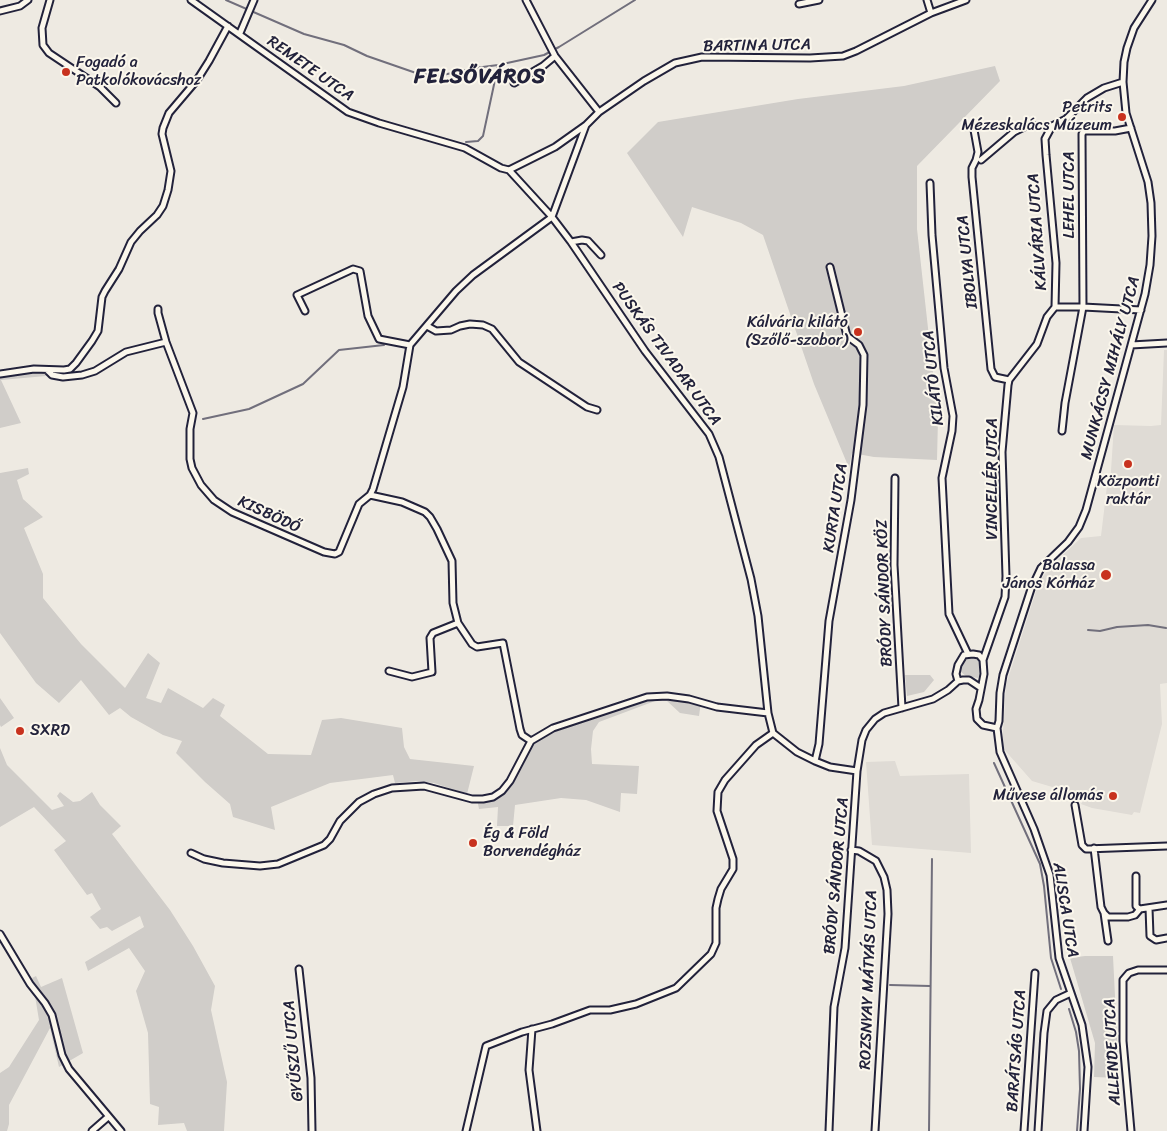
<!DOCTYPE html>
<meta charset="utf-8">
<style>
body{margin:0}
canvas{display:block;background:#eeeae2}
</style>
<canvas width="1167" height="1131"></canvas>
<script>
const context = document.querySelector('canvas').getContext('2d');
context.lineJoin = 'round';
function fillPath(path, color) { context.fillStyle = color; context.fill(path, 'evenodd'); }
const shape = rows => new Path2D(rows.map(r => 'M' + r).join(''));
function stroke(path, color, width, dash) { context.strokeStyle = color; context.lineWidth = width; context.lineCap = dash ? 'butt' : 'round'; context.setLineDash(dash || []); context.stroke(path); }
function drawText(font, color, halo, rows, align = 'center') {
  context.font = font + ' Sriracha,sans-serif'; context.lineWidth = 4; context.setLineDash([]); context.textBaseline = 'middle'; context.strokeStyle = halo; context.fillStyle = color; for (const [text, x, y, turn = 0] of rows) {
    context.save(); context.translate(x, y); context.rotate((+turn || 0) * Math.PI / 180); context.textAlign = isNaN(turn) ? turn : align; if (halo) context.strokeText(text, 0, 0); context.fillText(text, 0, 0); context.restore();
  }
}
fillPath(shape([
 [1164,350,1167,350,1167,683,1160,684,1162,724,1140,813,1134,812,1132,815,1092,808,1081,804,1083,801,1059,789,1032,781,1002,747,1006,685,1039,582,1050,567,1081,538,1101,536,1107,486,1110,486,1114,425,1151,426,1161,425],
 [895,761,900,776,969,774,971,853,872,845,866,762]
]), '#dfdbd5');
fillPath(shape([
 [995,66,1000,81,917,166,917,229,938,418,937,460,874,457,852,453,849,468,814,384,763,235,741,223,692,207,683,237,627,153,658,122,798,99,904,86],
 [43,372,46,376,1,380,21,423,0,428,0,376],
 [28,468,29,474,17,480,23,499,43,517,24,528,43,574,43,598,81,644,125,688,148,653,160,663,146,698,161,703,168,688,203,708,213,698,225,705,220,716,268,754,311,755,322,720,341,718,402,728,404,747,410,759,474,766,467,794,434,783,417,781,395,783,393,775,330,783,271,807,275,830,233,817,230,804,205,782,176,753,182,741,163,735,131,717,120,708,109,715,81,680,59,703,36,683,0,633,0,473],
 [970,657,977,659,981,665,981,673,978,678,966,676,961,672,961,664,963,660],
 [905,675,930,675,934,680,924,692,907,696],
 [667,696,701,702,699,716,680,713,667,701,655,701,599,722,593,731,591,749,592,764,639,766,637,794,621,793,620,812,586,800,561,798,515,805,513,826,497,826,498,807,479,809,477,799,483,799,502,791,531,741,553,728,647,697],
 [0,698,14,718,1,727,0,725],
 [0,748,7,765,52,810,64,806,57,796,60,792,73,802,80,801,92,792,100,805,121,826,112,834,170,910,193,946,215,986,211,1010,227,1082,224,1131,187,1131,184,1123,158,1125,159,1107,150,1104,148,1033,136,991,145,971,129,948,88,971,85,962,144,927,140,916,112,931,107,927,100,929,90,917,101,909,92,893,87,895,54,850,66,841,34,807,0,827],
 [1085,956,1113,956,1119,1078,1094,1077,1095,1043,1070,958],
 [36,976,41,987,62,978,83,1053,59,1067,50,1028,9,1105,9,1124,7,1131,0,1131,0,1073,9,1067,39,1020,32,978]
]), '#d0cdc9');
stroke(shape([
 [226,0,304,34,344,45,367,56,416,73,438,76,475,68,498,65,544,55,559,47,635,0],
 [466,142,478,141,483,136,498,66],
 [203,419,249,409,303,384,339,350,384,345],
 [1088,630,1100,631,1117,627,1148,625,1166,628],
 [994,763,1040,864,1044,886,1051,958,1061,989],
 [890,985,930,986],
 [1069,1009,1076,1032,1079,1051,1080,1089,1077,1131],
 [929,1131,932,859]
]), '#716f7c', 2);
const minor = shape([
 [50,0,42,28,43,45,49,53,100,87,116,103],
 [191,0,348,112,379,123,465,148,501,168,509,170],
 [526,0,555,56,599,112],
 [927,0,931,13],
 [799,4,819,0],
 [0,11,20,6,28,0],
 [240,33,254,0],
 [514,83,543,66,555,56],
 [974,130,978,152,976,160,972,168,972,177,991,369,995,377,1009,380],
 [981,160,1014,132,1026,126,1052,126,1066,119,1087,98,1104,88,1123,82],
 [509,170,552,217,571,242,645,351,709,434,719,457,751,579,758,616,768,713,773,733,797,752,815,761,830,767,857,771],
 [509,170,555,147,586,125,599,112,644,81,675,63,702,57,810,58,843,56,856,51,931,13,966,0],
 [930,183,932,235,944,368,953,416,952,431,942,478,949,614,968,654],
 [571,242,582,240,588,241,601,255],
 [1055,307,1083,307,1082,134,1084,131,1115,131,1131,128],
 [158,309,158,313,166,342,193,413,190,429,190,459,192,468,201,485,214,500,232,512,324,552,335,554,339,552,359,504,370,495,373,489,403,387,410,345,456,291,473,275,552,217,586,125],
 [305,311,297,295,353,269,360,271,368,316,379,339,410,345],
 [427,326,436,331,451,330,460,326,470,324,483,325,492,329,519,362,587,407,597,410],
 [1131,345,1167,343],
 [47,370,52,375,63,377,82,375,95,371,126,352,166,342],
 [0,374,34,369,64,370,70,369,76,363,92,341,98,331,102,297,105,291,119,269,131,242,140,231,157,215,163,206,168,190,171,171,162,134,163,128,169,113,197,80,209,61,228,26],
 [1062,431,1065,403,1083,307,1141,310],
 [895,478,894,565,902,708],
 [370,495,402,502,425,512,430,517,437,529,452,561,453,603,458,623,472,644,477,647,503,643,520,729,522,735,531,741],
 [983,660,1005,597,1006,576,1002,452,1008,385,1009,380,1037,344,1047,317,1055,307,1056,263,1046,155,1045,139,1052,126],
 [389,671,412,677,432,672,430,638,433,633,458,623],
 [981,688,969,680,963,680,958,681,956,674,958,665,964,655,973,654,979,655,983,660,984,674,979,700,976,709,977,719,983,725,997,728],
 [815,761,819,744,829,621,851,500,863,405,864,355,859,345,847,336,830,267],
 [1075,805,1082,845,1086,849,1167,846],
 [1094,848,1101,907,1104,913,1108,917,1128,917,1135,915,1140,909],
 [851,850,859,851,876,861,884,877,887,890,888,914,875,1131],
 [191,853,204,859,223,863,260,866,278,864,324,845,330,839,340,821,359,802,374,794,392,788,424,786,472,799,483,799,493,797,502,791,510,781,531,741,553,728,647,697,667,696,689,699,717,707,768,713],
 [1136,876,1136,906,1138,908,1140,909,1167,905],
 [1149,908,1150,936,1156,940,1167,938],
 [1104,913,1108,941],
 [0,934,30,984,45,1003,52,1015,62,1055,69,1069,121,1131],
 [299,969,311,1078,312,1131],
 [532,1029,529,1070,537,1131],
 [92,1131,108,1117],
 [466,1131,486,1046,522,1032,552,1024,590,1010,610,1010,636,1004,676,988,711,954,716,943,716,908,718,899,721,889,733,869,733,859,717,811,718,792,725,780,756,745,773,733],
 [829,1131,834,1007,845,948,857,771,862,740,866,730,875,719,884,713,933,699,948,690,958,681],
 [1024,1131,1035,973],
 [1038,1131,1044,1033,1047,1011,1056,1000,1071,993],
 [1084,1131,1088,1067,1082,1025,1059,958,1050,875,1034,829,1000,752,997,728,999,721,1000,693,1003,675,1031,589,1041,568,1068,542,1079,527,1086,510,1145,294,1150,265,1152,236,1151,203,1148,182,1126,113,1123,82,1124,62,1127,48,1134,28,1152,0],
 [1131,1131,1123,1041,1123,980,1129,973,1138,970,1167,970]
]);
stroke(minor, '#22223b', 9);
stroke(minor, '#fbf7ec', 5);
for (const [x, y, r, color] of [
 [66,72,5,"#c8321e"],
 [1122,117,5,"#c8321e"],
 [858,332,5,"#c8321e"],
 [1128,464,5,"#c8321e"],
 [1106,575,6,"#c8321e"],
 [20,731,5,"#c8321e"],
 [1113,796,5,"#c8321e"],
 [473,843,5,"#c8321e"]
]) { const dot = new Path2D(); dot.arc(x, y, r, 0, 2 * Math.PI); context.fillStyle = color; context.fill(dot); stroke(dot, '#fbf7ec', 2); }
drawText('16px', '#22223b', '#fbf7ec', [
 ["BARTINA UTCA",757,46,-1],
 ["REMETE UTCA",310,69,35],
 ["LEHEL UTCA",1070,195,-90],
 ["KÁLVÁRIA UTCA",1038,232,-94],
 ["IBOLYA UTCA",968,262,-96],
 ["PUSKÁS TIVADAR UTCA",666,354,54],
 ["MUNKÁCSY MIHÁLY UTCA",1111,368,-75],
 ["KILÁTÓ UTCA",934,378,-96],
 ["VINCELLÉR UTCA",993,479,-90],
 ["KURTA UTCA",836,508,-81],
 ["KISBÖDŐ",269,515,25],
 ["BRÓDY SÁNDOR KÖZ",885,593,-92],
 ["BRÓDY SÁNDOR UTCA",837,876,-85],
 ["ALISCA UTCA",1065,910,81],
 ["ROZSNYAY MÁTYÁS UTCA",869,980,-88],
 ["GYŰSZŰ UTCA",294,1051,-95],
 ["BARÁTSÁG UTCA",1017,1051,-86],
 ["ALLENDE UTCA",1113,1052,-93]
]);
drawText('16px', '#22223b', '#fbf7ec', [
 ["Fogadó a",76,63,"left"],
 ["Patkolókovácshoz",76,81,"left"],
 ["Petrits",1112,108],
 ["Mézeskalács Múzeum",1112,126],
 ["Kálvária kilátó",848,323],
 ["(Szőlő-szobor)",848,341],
 ["Központi",1128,482,"center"],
 ["raktár",1128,500,"center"],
 ["Balassa",1095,566],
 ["János Kórház",1095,584],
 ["SXRD",30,731,"left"],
 ["Művese állomás",1103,796],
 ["Ég & Föld",483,834,"left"],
 ["Borvendégház",483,852,"left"]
], 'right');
context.letterSpacing = '1px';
drawText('bold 21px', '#22223b', '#fbf7ec', [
 ["FELSŐVÁROS",480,78]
]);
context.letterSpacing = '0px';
</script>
